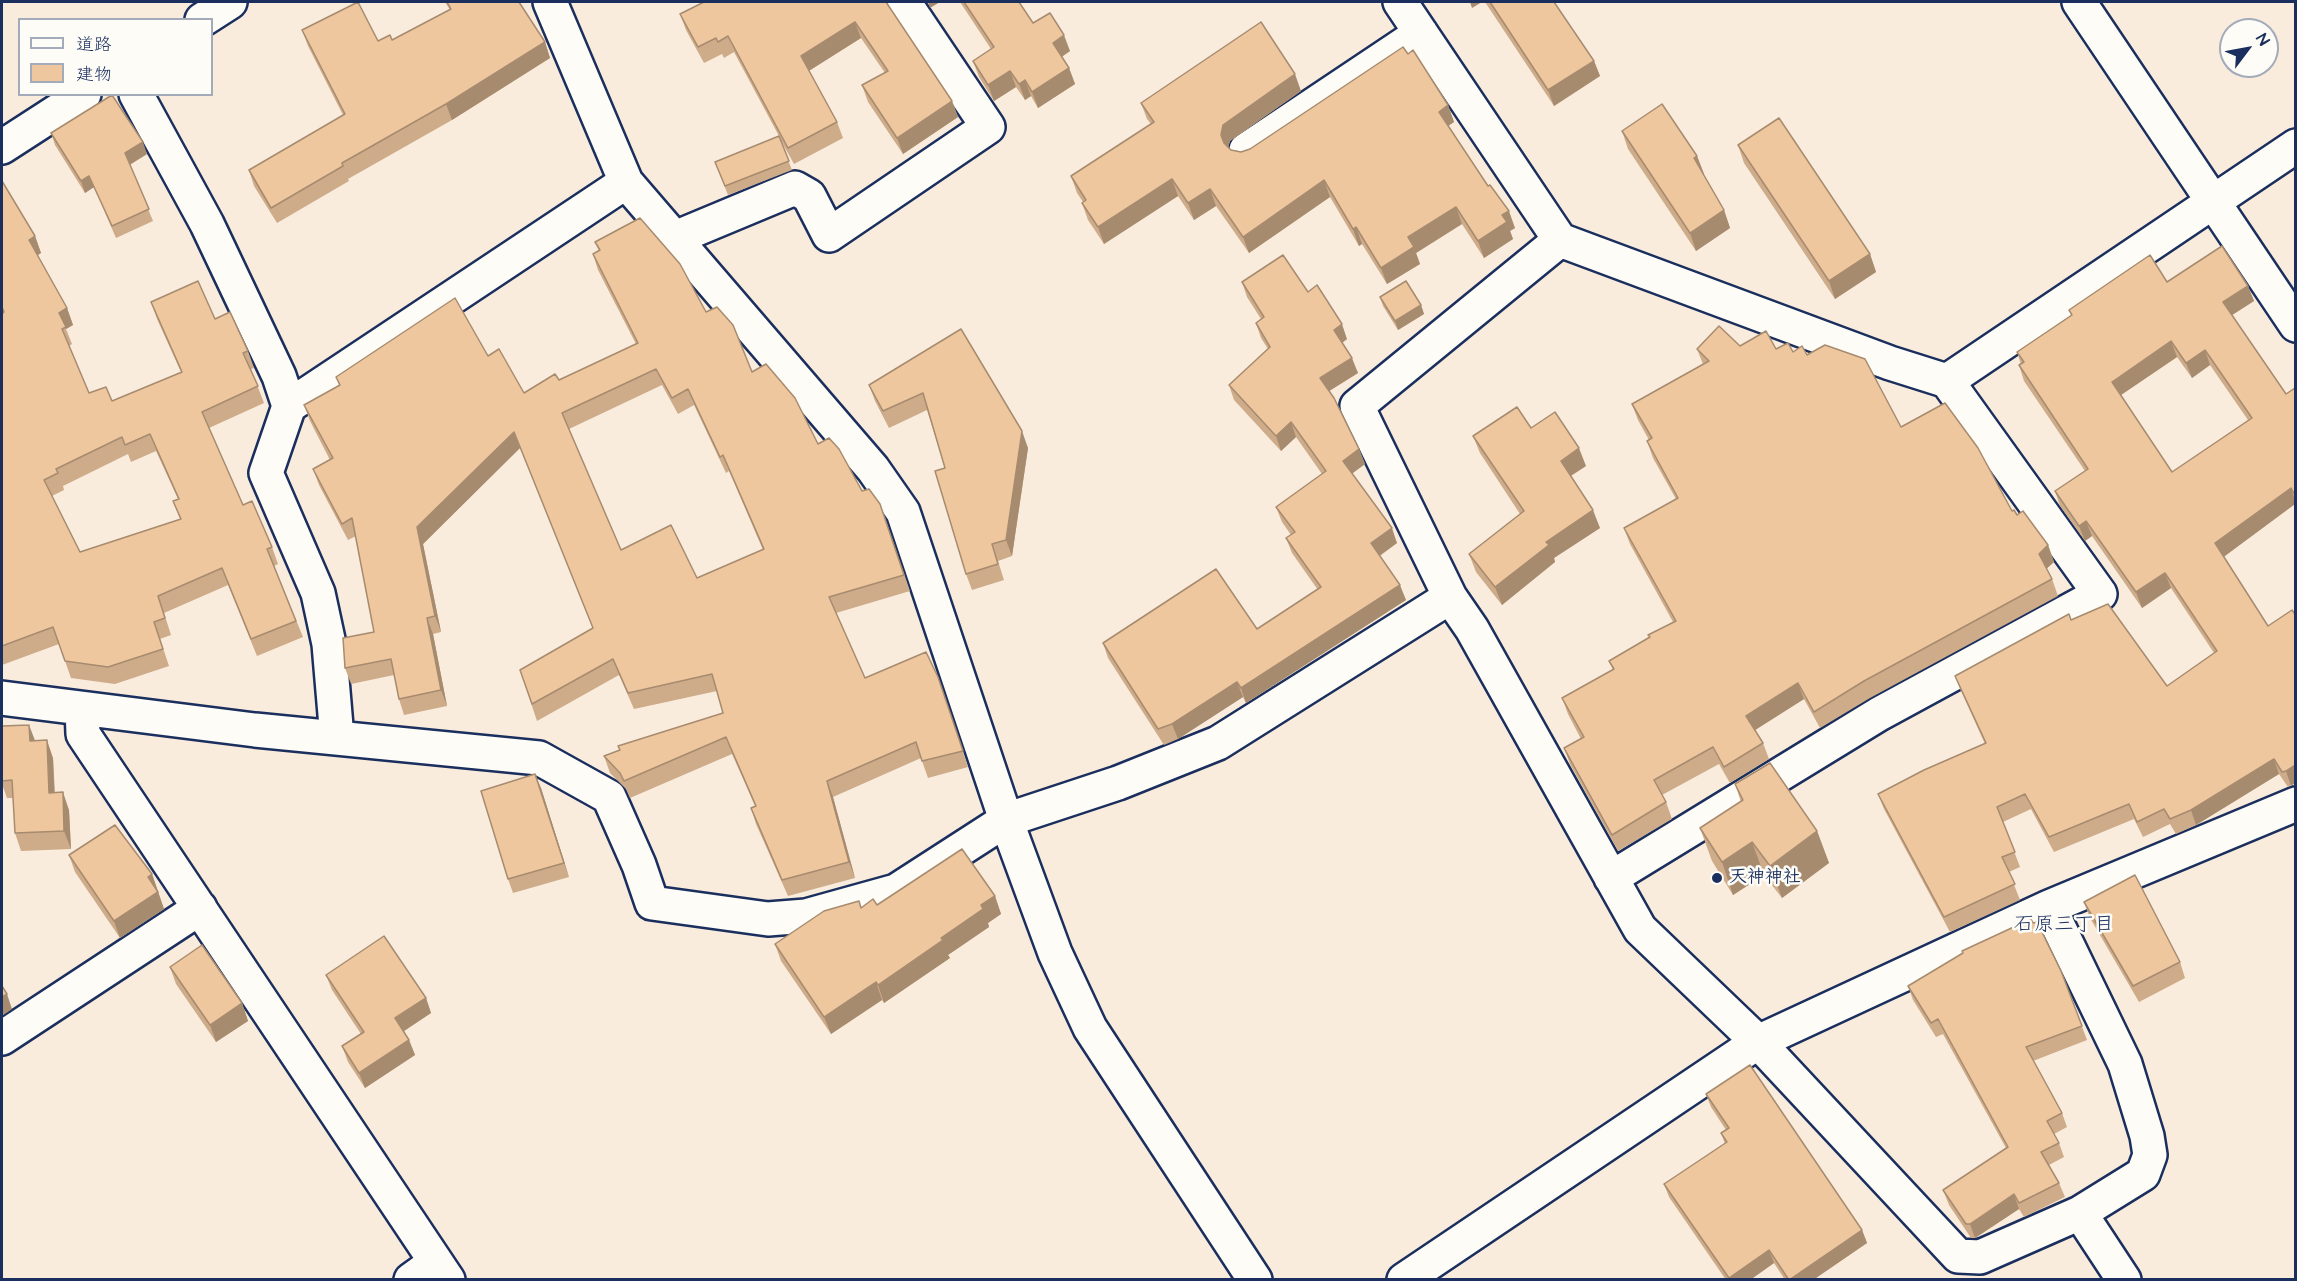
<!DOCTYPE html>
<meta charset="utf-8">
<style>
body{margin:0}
#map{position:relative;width:2297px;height:1281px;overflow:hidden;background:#f9ecdd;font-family:"Architects Daughter","Klee One",sans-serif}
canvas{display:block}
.frame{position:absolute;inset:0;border:3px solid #1b2f5e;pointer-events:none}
.legend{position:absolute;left:18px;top:18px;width:195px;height:78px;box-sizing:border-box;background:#fdfcf7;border:2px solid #a3aaba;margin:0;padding:8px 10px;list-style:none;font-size:18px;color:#1b2f5e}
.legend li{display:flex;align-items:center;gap:12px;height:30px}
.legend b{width:30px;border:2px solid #a3aaba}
.north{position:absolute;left:2219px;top:18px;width:60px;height:60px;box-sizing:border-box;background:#fdfcf7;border:2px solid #a3aaba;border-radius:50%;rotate:58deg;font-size:16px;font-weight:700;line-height:24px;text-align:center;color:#1b2f5e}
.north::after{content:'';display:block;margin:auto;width:21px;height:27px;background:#1b2f5e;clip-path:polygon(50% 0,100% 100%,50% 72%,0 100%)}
</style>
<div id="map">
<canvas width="2297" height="1281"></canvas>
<div class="frame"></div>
<ul class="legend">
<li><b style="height:8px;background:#fdfcf7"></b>道路</li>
<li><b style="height:16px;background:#efc79f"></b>建物</li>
</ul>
<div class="north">N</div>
</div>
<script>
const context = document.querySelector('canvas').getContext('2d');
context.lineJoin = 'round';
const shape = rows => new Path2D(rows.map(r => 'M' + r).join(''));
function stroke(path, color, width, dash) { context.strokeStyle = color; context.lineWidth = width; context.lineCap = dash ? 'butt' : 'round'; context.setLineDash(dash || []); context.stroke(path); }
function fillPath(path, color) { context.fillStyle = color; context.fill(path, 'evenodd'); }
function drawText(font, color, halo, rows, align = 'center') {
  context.font = font + ' "Architects Daughter","Klee One",sans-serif'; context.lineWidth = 5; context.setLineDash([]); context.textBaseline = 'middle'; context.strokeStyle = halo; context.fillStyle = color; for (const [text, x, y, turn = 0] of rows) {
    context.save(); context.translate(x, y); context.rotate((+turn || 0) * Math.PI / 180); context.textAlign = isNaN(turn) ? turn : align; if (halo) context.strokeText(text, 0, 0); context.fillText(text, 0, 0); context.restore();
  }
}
const minor = shape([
 [550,2,626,182,873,469,903,512,1006,820,1055,953,1090,1028,1255,1280],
 [1400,2,1560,240,1890,363,1947,381,2296,146],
 [2079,2,2296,325],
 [202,20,230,2],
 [136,94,207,224,279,376,289,406,266,473,318,593,329,644,337,738],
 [2,147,84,94],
 [1246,150,1421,33],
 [675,238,795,188,809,196,829,235,988,127,904,2],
 [289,406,626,182],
 [1450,597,1357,406,1560,240],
 [2,698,255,730,539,758,609,797,639,865,652,903,768,919,806,916,896,891,1006,820,1118,783,1218,743,1450,597,1472,629,1640,929,1758,1042,1958,1256,1980,1257,2080,1213,2143,1174,2150,1155,2147,1136,2125,1064,2049,907],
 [82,709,83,734,448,1280],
 [1611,878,1879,714,2100,594,1947,381],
 [2,1038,200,908],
 [2080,1213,2124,1280],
 [411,1280,436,1262],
 [1404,1280,1758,1042,2049,907,2296,804]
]);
stroke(minor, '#1b2f5e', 38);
stroke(minor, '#fdfcf7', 33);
fillPath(shape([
 [445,2,523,2,520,3,545,42,550,58,452,120,348,179,349,181,277,223,254,186,249,170,343,115,308,46,302,30,378,41,392,40,450,10],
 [886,2,952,101,958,117,903,154,868,102,862,85,885,73,861,38,809,71,837,122,843,138,794,164,779,137,792,170,728,195,715,162,779,136,734,52,724,58,722,54,704,63,686,30,680,14],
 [960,2,1019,2,1033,23,1070,51,1062,57,1069,68,1075,84,1038,108,1031,96,1025,100,1016,87,994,101,979,77,973,61,991,49],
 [1485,2,1554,2,1594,61,1600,76,1554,106],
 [1408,54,1448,105,1454,122,1448,126,1515,228,1510,231,1513,239,1484,258,1462,224,1416,253,1420,264,1387,284,1362,244,1359,246,1330,197,1249,253,1216,206,1194,220,1178,196,1104,244,1088,220,1082,203,1083,202,1077,193,1071,176,1151,124,1147,119,1141,103,1301,91,1230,141,1228,147,1231,150,1241,152,1250,149],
 [1622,131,1697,156,1704,174,1703,174,1724,210,1730,228,1696,251,1628,149],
 [51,133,147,154,130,165,153,221,116,238,94,187,85,193,55,145],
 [1738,145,1870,254,1876,272,1835,299,1744,163],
 [2,181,35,236,41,253,37,255,67,308,73,325,66,329,72,344,69,346,89,393,112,401,181,372,157,319,151,302,215,319,248,351,254,368,251,369,264,403,209,428,243,505,272,547,278,564,274,566,303,637,257,656,228,585,164,613,171,635,160,639,169,666,115,684,71,678,59,644,2,665],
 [156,451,178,499,173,501,180,519,80,552,52,496,64,490,63,486,128,454,131,462],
 [595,242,706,312,752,372,862,491,886,521,910,591,836,613,865,678,938,677,968,767,928,778,921,758,833,797,855,878,788,896,756,824,751,808,755,806,732,754,630,798,626,789,610,773,604,756,723,713,717,691,634,709,619,675,537,721,520,670,593,628,520,448,423,544,441,632,433,634,447,706,404,715,399,699,394,675,351,684,345,668,374,632,356,536,348,540,319,485,313,469,330,460,310,421,304,405,339,385,336,377,488,356,524,393,559,380,636,344,598,270,593,254,599,251],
 [662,385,678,414,694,405,726,473,729,471,763,550,697,578,621,550,569,429],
 [1242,282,1308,292,1347,339,1342,343,1358,373,1329,391,1359,449,1365,464,1352,473,1397,543,1380,556,1406,600,1246,703,1243,697,1178,739,1164,745,1108,658,1103,643,1257,629,1318,590,1292,553,1286,538,1291,535,1282,522,1276,507,1322,474,1296,437,1281,451,1234,400,1229,385,1268,349,1261,338,1256,323,1261,319,1247,297],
 [2167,282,2248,286,2254,301,2232,315,2286,394,2295,388,2295,504,2224,556,2268,626,2295,614,2295,783,2288,787,2279,774,2196,825,2176,834,2170,824,2143,837,2134,819,2054,852,2031,809,2003,822,2020,867,2009,872,2020,900,1950,932,1884,809,1878,794,1985,744,1961,691,1955,676,2071,620,2167,686,2214,653,2171,588,2142,608,2092,536,2085,541,2060,506,2055,491,2085,471,2024,381,2019,365,2021,364,2017,352,2071,315,2069,310],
 [2177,357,2192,378,2210,365,2248,420,2172,472,2121,395],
 [1380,297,1421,305,1424,314,1398,330,1383,306],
 [961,329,1028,448,1012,556,998,561,1004,580,972,590,966,574,945,468,927,410,889,428,875,401,869,385],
 [1740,346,1776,349,1807,355,2012,511,2048,545,2054,562,2046,569,2052,579,2058,596,1870,698,1820,728,1804,699,1755,730,1763,743,1769,759,1730,783,1719,764,1662,795,1666,802,1672,819,1618,851,1570,764,1564,748,1581,739,1568,714,1562,698,1613,670,1609,661,1649,637,1673,622,1630,544,1624,528,1676,499,1653,458,1647,441,1649,440,1638,420,1632,404,1703,364,1697,349],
 [1531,428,1586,466,1571,476,1600,528,1554,558,1555,562,1502,605,1476,572,1469,554,1520,514,1480,453,1473,436],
 [2,726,35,741,53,758,55,793,69,810,71,849,21,851,15,833,13,798,7,798,2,784],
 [1735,784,1817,831,1829,863,1782,898,1764,875,1733,895,1712,861,1700,828,1741,802],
 [541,788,569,877,513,893,508,879],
 [69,855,152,874,164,909,120,938,75,872],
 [995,896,1001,914,988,923,989,927,948,955,950,958,884,1003,882,1000,831,1034,781,961,775,944,861,907],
 [2084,902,2180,962,2185,978,2139,1002,2090,918],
 [170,967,242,1003,248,1021,216,1042,176,984],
 [2061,971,2087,1040,2033,1061,2062,1113,2067,1127,2054,1134,2059,1143,2064,1157,2049,1165,2059,1183,2065,1197,2024,1217,2019,1209,1975,1238,1971,1238,1949,1205,1943,1190,2006,1148,1943,1034,1936,1037,1913,1000,1908,986],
 [326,975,426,998,431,1013,404,1031,409,1040,415,1055,365,1088,348,1062,342,1046,361,1034,332,990],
 [1706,1094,1862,1230,1867,1243,1813,1280,1785,1280,1774,1263,1750,1280,1726,1280,1669,1197,1664,1184,1725,1144,1721,1133,1726,1130,1711,1107]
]), '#ceab89');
fillPath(shape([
 [928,2,940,2,930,8],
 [1470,2,1482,2,1472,8],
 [855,22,861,38,807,72,801,56],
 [1064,35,1070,51,1058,59,1053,43],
 [545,42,550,58,452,120,446,104],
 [1594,61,1600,76,1554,106,1548,90],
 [1069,68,1075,84,1038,108,1032,92],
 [1010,71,1016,87,994,101,988,85],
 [1295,74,1301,91,1230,141,1227,152,1221,135,1223,125],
 [1025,80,1031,96,1025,100,1019,84],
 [952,101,958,117,903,154,897,138],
 [1448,105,1454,122,1445,128,1439,112],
 [143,142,147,154,129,165,125,153],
 [1697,156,1704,174,1700,176,1694,158],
 [89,176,94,187,85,193,81,181],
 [1172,179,1178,196,1104,244,1098,227],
 [1324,180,1330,197,1249,253,1243,237],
 [1210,189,1216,206,1194,220,1188,203],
 [1456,207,1462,224,1416,253,1420,264,1387,284,1381,268,1408,237],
 [1724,210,1730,228,1696,251,1690,233],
 [1509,211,1515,228,1510,231,1513,239,1484,258,1478,241,1502,215],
 [1356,227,1362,244,1359,246,1353,229],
 [35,236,41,253,35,257,29,240],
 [1870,254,1876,272,1835,299,1829,281],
 [2248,286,2254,301,2229,317,2223,302],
 [1421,305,1424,314,1398,330,1395,321],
 [67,308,73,325,66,329,59,313],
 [1342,324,1347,339,1339,345,1334,330],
 [2171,341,2177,357,2118,397,2112,382],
 [2205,350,2210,365,2192,378,2186,363],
 [1352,358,1358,373,1326,393,1320,378],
 [1291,422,1296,437,1281,451,1276,436],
 [1022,431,1028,448,1012,556,1006,540],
 [514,432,520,448,423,544,441,632,435,616,417,527],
 [1579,448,1586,466,1567,478,1561,461],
 [1359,449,1365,464,1349,476,1343,461],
 [2291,488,2295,501,2295,504,2221,559,2215,543],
 [1593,510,1600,528,1554,558,1555,562,1502,605,1495,587,1546,542],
 [2086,521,2092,536,2085,541,2079,526],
 [1392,528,1397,543,1376,558,1371,543],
 [2048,545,2054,562,2045,570,2039,554],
 [2165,573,2171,588,2142,608,2136,592],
 [1400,585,1406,600,1246,703,1241,688],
 [427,618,433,634,447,706,441,690],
 [1237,682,1243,697,1178,739,1172,724],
 [1798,683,1804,699,1752,732,1746,716],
 [29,725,36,743,30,741],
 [47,740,53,758,55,810,49,793],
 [2274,759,2279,774,2196,825,2191,810],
 [2295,765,2295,783,2291,786,2286,771],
 [535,774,541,788,569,877,564,863],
 [827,781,833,797,855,878,849,862],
 [63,792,69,810,71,849,64,831],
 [1817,831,1829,863,1782,898,1770,866],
 [1752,842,1764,875,1733,895,1722,862],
 [152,874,164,909,120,938,114,921,148,877],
 [995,896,1001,914,988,923,989,927,948,955,950,958,884,1003,878,985,981,905],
 [876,982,882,1000,831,1034,824,1017],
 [7,994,12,1009,2,1016,2,997],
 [426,998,431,1013,401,1033,395,1018],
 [242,1003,248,1021,216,1042,210,1025],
 [409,1040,415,1055,365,1088,359,1073],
 [2014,1194,2019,1209,1975,1238,1970,1224],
 [1862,1230,1867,1243,1813,1280,1789,1280],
 [1769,1250,1774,1263,1750,1280,1730,1280,1729,1278]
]), '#a78b6f');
const building = shape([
 [358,2,378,41,390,35,392,40,451,9,447,2,519,2,545,42,446,104,342,163,343,166,271,208,249,170,345,114,302,30,358,2],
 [704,2,886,2,952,101,897,138,862,85,888,71,855,22,801,56,837,122,788,148,728,36,718,42,716,38,698,47,680,14,704,2],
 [964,2,1019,2,1033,23,1050,13,1064,35,1053,43,1069,68,1032,92,1025,80,1019,84,1010,71,988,85,973,61,994,47,964,2],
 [1490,2,1554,2,1594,61,1548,90,1490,2],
 [1261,22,1295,74,1223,125,1221,135,1224,143,1231,150,1241,152,1250,149,1403,47,1408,54,1413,50,1448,105,1439,112,1488,186,1490,185,1509,211,1502,215,1507,222,1478,241,1456,207,1408,237,1414,247,1381,268,1356,227,1353,229,1324,180,1243,237,1210,189,1188,203,1172,179,1098,227,1082,203,1086,200,1071,176,1154,122,1141,103,1261,22],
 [112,95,143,142,125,153,149,209,112,226,89,176,81,181,51,133,112,95],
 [1662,104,1697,156,1694,158,1724,210,1690,233,1622,131,1662,104],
 [1779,118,1870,254,1829,281,1738,145,1779,118],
 [779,136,789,161,725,186,715,162,779,136],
 [2,181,35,236,29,240,67,308,59,313,66,327,62,329,89,393,106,387,112,401,182,372,151,302,198,281,215,319,230,312,248,351,243,353,258,386,202,412,243,505,252,501,272,547,267,549,296,621,251,639,222,568,158,596,165,618,154,622,163,649,108,667,65,661,53,627,2,646,2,314,4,312,2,307,2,181],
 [150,434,179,499,173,501,181,519,80,552,44,480,58,473,56,469,122,437,125,445,150,434],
 [640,218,680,264,706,312,717,307,733,325,752,372,766,364,795,398,818,444,829,438,839,449,862,491,869,489,880,504,904,575,829,597,865,678,926,652,938,677,963,751,922,761,916,742,827,781,849,862,782,880,751,808,756,806,726,737,624,781,620,773,604,756,620,750,618,746,723,713,712,674,628,693,613,659,532,704,520,670,593,628,514,432,417,527,435,616,427,618,441,690,399,699,391,659,345,668,343,638,374,632,352,518,342,524,313,469,333,458,304,405,340,385,336,377,455,298,488,356,499,349,524,393,555,374,559,380,638,343,593,254,600,250,595,242,640,218],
 [656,369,672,398,688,389,720,457,723,455,764,549,697,578,671,525,621,550,562,413,656,369],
 [2222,246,2248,286,2223,302,2286,394,2295,388,2295,495,2291,488,2215,543,2268,626,2292,610,2295,614,2295,765,2286,771,2282,772,2274,759,2191,810,2170,819,2164,809,2137,822,2129,804,2049,837,2025,794,1997,807,2015,852,2002,857,2015,884,1944,917,1878,794,1924,770,1986,743,1955,676,2069,614,2071,620,2108,604,2167,686,2217,651,2165,573,2136,592,2086,521,2079,526,2055,491,2088,469,2019,365,2024,362,2017,352,2072,315,2069,310,2150,255,2167,282,2222,246],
 [2171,341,2186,363,2205,350,2252,418,2172,472,2112,382,2171,341],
 [1283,255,1308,292,1317,285,1342,324,1334,330,1352,358,1320,378,1334,398,1359,449,1343,461,1392,528,1371,543,1400,585,1241,688,1237,682,1172,724,1158,729,1103,643,1216,569,1257,629,1321,587,1286,538,1295,532,1276,507,1326,471,1291,422,1276,436,1229,385,1270,347,1256,323,1264,317,1242,282,1283,255],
 [1406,281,1421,305,1395,321,1380,297,1406,281],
 [1719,326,1740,346,1766,331,1776,349,1788,343,1793,352,1802,346,1807,355,1825,345,1865,359,1901,427,1945,403,1978,448,2012,511,2014,510,2017,515,2023,511,2048,545,2039,554,2052,579,1864,681,1814,712,1798,683,1746,716,1763,743,1724,767,1713,747,1654,780,1666,802,1612,835,1564,748,1584,737,1562,698,1614,669,1609,661,1650,637,1648,635,1676,621,1624,528,1678,498,1647,441,1652,438,1632,404,1709,361,1697,349,1719,326],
 [961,329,1022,431,1006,540,992,544,998,564,966,574,935,471,945,468,923,393,883,411,869,385,961,329],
 [1517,407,1531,428,1555,412,1579,448,1561,461,1593,510,1546,542,1549,545,1495,587,1469,554,1524,511,1473,436,1517,407],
 [29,725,30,741,47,740,49,793,63,792,64,831,15,833,12,780,2,781,2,726,29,725],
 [1770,763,1817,831,1770,866,1752,842,1722,862,1700,828,1743,800,1735,784,1770,763],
 [535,774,564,863,508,879,481,791,535,774],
 [115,825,152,874,148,877,158,892,114,921,69,855,115,825],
 [962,849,995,896,981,905,983,909,941,938,943,940,878,985,876,982,824,1017,775,944,824,911,859,901,861,908,873,899,877,905,962,849],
 [2135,875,2180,962,2133,986,2084,902,2135,875],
 [2031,919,2033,923,2037,922,2061,971,2082,1026,2026,1047,2062,1113,2047,1121,2059,1143,2041,1152,2059,1183,2019,1203,2014,1194,1970,1224,1966,1224,1943,1190,2008,1147,1938,1019,1931,1023,1908,986,1963,953,1962,951,2031,919],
 [384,936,426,998,395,1018,409,1040,359,1073,342,1046,364,1032,326,975,384,936],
 [202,945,242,1003,210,1025,170,967,202,945],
 [2,986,7,994,2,997,2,986],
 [1750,1065,1862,1230,1789,1280,1769,1250,1729,1278,1664,1184,1727,1142,1721,1133,1729,1128,1706,1094,1750,1065]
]);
fillPath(building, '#efc79f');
stroke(building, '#a78b6f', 1.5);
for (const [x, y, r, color] of [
 [1717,878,6,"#1b2f5e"]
]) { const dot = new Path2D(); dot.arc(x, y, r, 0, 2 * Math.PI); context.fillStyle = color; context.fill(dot); stroke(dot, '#fdfcf7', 2); }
drawText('bold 18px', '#1b2f5e', '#fdfcf7', [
 ["天神神社",1729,878]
], 'left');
drawText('20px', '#1b2f5e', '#fdfcf7', [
 ["石原三丁目",2064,926]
]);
</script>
